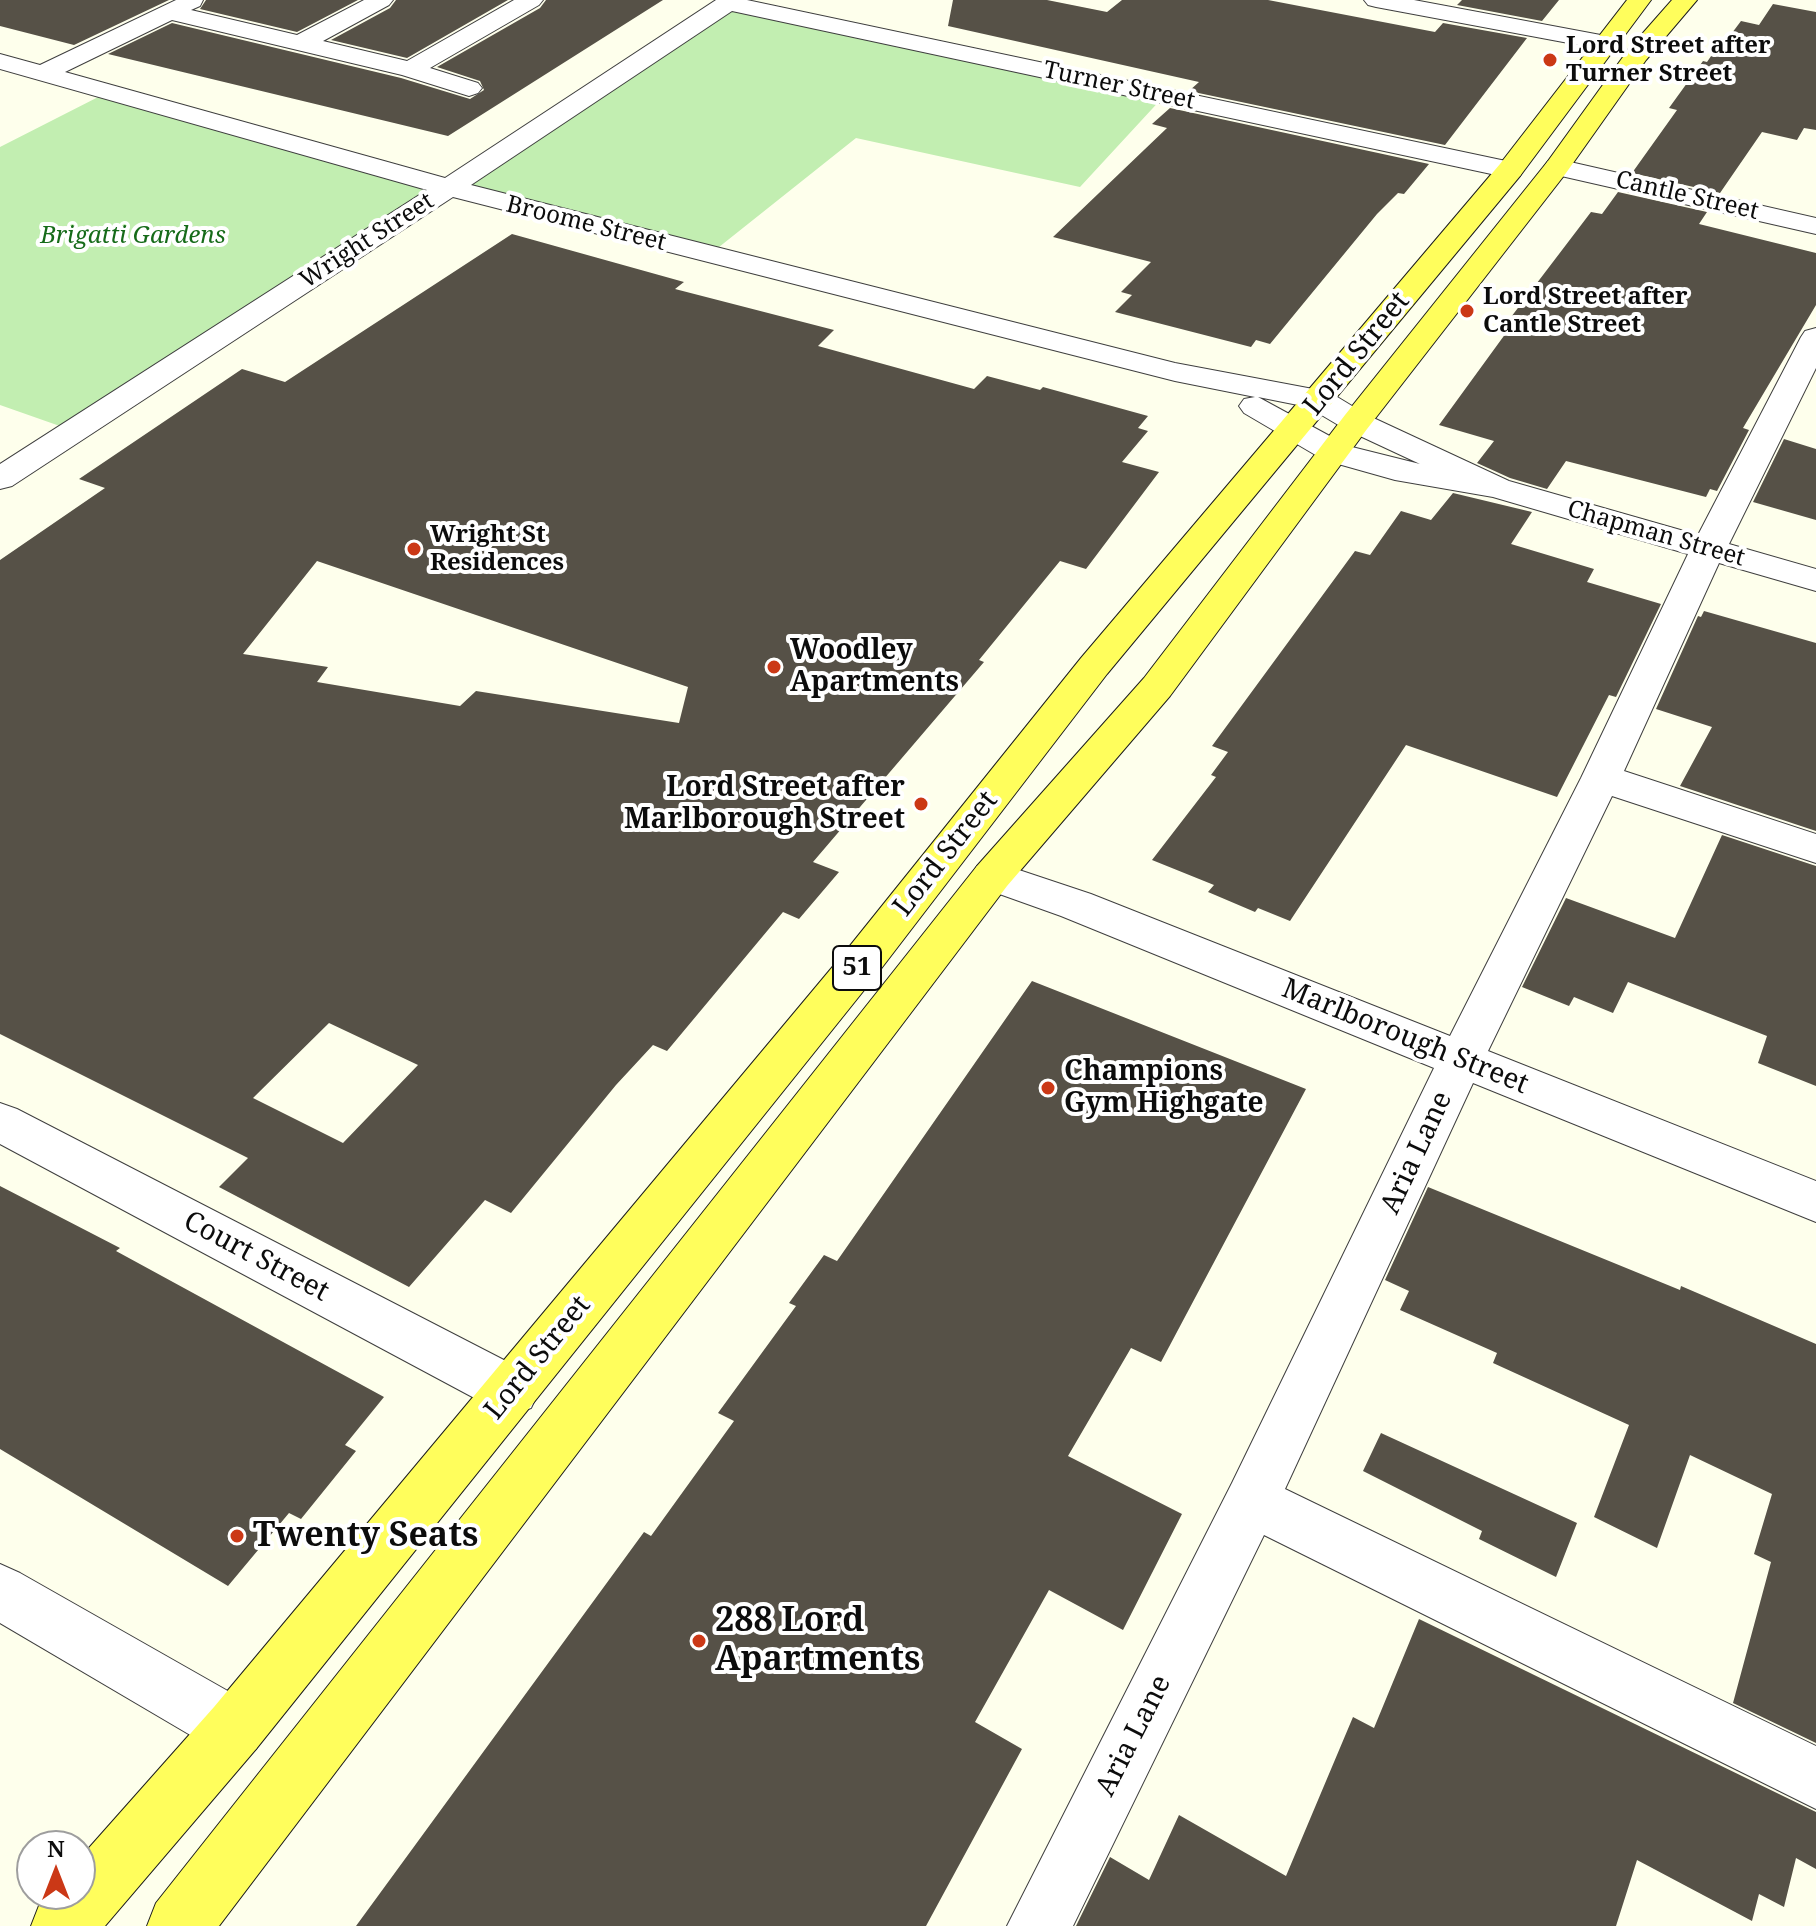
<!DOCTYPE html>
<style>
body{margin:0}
#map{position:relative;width:1816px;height:1926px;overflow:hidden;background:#feffec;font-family:"Noto Serif",serif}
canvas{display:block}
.north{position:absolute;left:16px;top:1830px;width:80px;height:80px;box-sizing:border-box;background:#fff;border:2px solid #9e9e9e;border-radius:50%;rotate:0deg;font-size:22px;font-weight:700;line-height:32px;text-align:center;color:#0c0c0c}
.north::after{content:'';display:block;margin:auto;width:28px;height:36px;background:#cb3816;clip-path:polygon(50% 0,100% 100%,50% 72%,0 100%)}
</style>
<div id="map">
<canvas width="1816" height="1926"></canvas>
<div class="north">N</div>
</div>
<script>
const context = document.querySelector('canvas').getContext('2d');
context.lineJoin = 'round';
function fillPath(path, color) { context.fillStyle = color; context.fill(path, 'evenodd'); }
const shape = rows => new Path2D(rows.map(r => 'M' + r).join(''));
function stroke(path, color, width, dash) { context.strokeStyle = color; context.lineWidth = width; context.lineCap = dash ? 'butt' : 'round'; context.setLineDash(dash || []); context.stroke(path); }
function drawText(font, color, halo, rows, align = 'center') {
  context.font = font + ' "Noto Serif",serif'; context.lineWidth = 8; context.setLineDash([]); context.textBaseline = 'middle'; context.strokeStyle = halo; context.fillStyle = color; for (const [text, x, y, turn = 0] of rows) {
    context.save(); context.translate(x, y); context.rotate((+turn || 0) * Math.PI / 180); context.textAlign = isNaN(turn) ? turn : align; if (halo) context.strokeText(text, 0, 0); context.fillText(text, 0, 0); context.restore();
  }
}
fillPath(shape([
 [728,3,1164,96,1080,187,856,138,709,255,449,188,74,431,0,405,0,147,110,91,449,188]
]), '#c2eeb1');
fillPath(shape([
 [0,0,169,0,74,45,0,26],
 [206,0,358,0,297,32,200,9],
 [396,0,508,0,407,58,331,40,390,8],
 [546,0,663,0,448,136,108,54,172,23,401,78,470,99,484,90,480,81,437,67,540,8],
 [953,0,1047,0,1107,12,1122,0,1268,0,1435,32,1443,23,1527,38,1445,145,1189,91,1199,82,948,26],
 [1462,0,1559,0,1542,21,1457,5],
 [1773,4,1816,12,1816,130,1804,128,1797,140,1762,132,1720,193,1632,173,1677,110,1669,108,1703,61,1707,62,1722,40,1726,41,1741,21,1759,25],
 [1170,108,1429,164,1404,194,1398,193,1377,214,1270,344,1256,340,1251,347,1115,312,1132,295,1121,292,1151,262,1053,237,1167,128,1152,124],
 [1618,192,1707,212,1699,224,1816,253,1816,305,1743,428,1749,430,1717,491,1710,489,1706,497,1566,461,1547,489,1510,478,1477,463,1494,441,1439,425,1514,322,1508,321,1591,212,1602,214],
 [512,234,684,282,675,289,834,330,818,346,974,389,987,376,1040,390,1043,387,1148,416,1138,428,1148,431,1122,462,1159,472,1086,569,1060,561,979,660,984,662,813,862,839,872,799,919,783,912,667,1051,653,1045,616,1085,511,1213,485,1200,409,1287,219,1187,248,1158,0,1034,0,560,105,488,79,479,242,369,285,382],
 [317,561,688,687,679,723,476,691,460,706,317,682,328,667,243,654],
 [329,1023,418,1065,343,1143,253,1098],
 [1784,439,1816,449,1816,520,1753,502],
 [1453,493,1532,512,1511,544,1594,569,1587,582,1661,604,1616,697,1609,695,1557,797,1406,745,1290,921,1258,908,1255,912,1208,892,1214,885,1152,860,1216,777,1211,775,1228,752,1212,746,1355,551,1370,555,1401,511,1431,520],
 [1704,611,1816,643,1816,831,1680,786,1712,727,1656,709,1698,616,1701,617],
 [1722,835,1816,866,1816,1086,1758,1063,1767,1036,1628,982,1613,1013,1574,997,1569,1006,1522,987,1566,898,1675,938],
 [1032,981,1306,1089,1161,1362,1131,1348,1068,1456,1182,1514,1123,1630,1049,1590,975,1722,1022,1749,926,1926,356,1926,644,1532,651,1536,734,1421,718,1413,796,1306,789,1303,824,1255,837,1261],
 [0,1186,120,1248,116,1251,384,1397,345,1445,356,1451,301,1519,289,1513,228,1586,0,1449],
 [1428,1187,1680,1290,1681,1286,1816,1344,1816,1743,1733,1703,1771,1562,1754,1554,1772,1494,1690,1455,1657,1548,1594,1517,1629,1425,1493,1363,1497,1353,1400,1310,1409,1291,1385,1280],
 [1381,1433,1577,1523,1556,1577,1479,1539,1482,1531,1363,1471],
 [1419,1619,1816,1812,1816,1869,1796,1858,1784,1907,1759,1894,1752,1921,1637,1860,1616,1926,1076,1926,1110,1857,1149,1880,1179,1815,1286,1876,1353,1717,1374,1728]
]), '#565147');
const minor = shape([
 [176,0,203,0,200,6,191,10,297,35,364,0,393,0,389,5,323,41,407,61,514,0,543,0,539,5,430,68,478,83,482,88,478,93,469,96,402,75,172,20,65,72,445,178,716,0,747,0,1520,164,1523,170,1520,176,1510,178,732,11,471,185,1175,363,1329,392,1367,415,1509,481,1698,535,1801,337,1805,331,1816,328,1816,368,1729,544,1816,569,1816,591,1719,563,1624,771,1816,834,1816,863,1612,796,1488,1051,1816,1181,1816,1222,1473,1083,1285,1489,1816,1746,1816,1809,1264,1535,1073,1926,1007,1926,1232,1483,1434,1068,1061,916,977,886,971,876,977,866,992,861,1091,894,1450,1036,1581,778,1688,554,1493,497,1395,480,1324,460,1244,413,1239,406,1244,399,1255,397,1175,381,453,197,12,486,0,489,0,464,427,190,0,69,0,54,40,65,176,0],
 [1258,397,1308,407,1345,429,1420,464,1348,446,1258,397],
 [1364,0,1414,0,1606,36,1615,38,1618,43,1615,48,1606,50,1376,7,1368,5,1364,0],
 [1557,159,1816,218,1816,234,1548,173,1544,167,1548,161,1557,159],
 [0,1103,17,1109,531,1374,539,1391,531,1408,512,1415,493,1408,0,1144,0,1103],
 [0,1564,20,1573,256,1707,265,1728,256,1749,235,1758,214,1749,0,1623,0,1564]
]);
const major = shape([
 [1627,0,1651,0,1520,176,1107,674,877,974,256,1749,105,1926,31,1926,40,1903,48,1894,80,1894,80,1858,214,1707,845,952,1081,658,1500,164,1627,0],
 [1672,0,1697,0,1646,60,1566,173,1367,429,1170,696,1007,886,219,1926,147,1926,156,1903,977,866,1144,678,1345,415,1548,161,1628,50,1672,0]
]);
stroke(minor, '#3f3f3f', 2);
stroke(major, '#1d1d1d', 2);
fillPath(minor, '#fff');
fillPath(major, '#fffe5c');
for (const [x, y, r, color] of [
 [1550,60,8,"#cb3816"],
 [1467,311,8,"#cb3816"],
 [414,549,8,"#cb3816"],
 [774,667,8,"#cb3816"],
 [921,804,8,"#cb3816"],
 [1048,1088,8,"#cb3816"],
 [237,1536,8,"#cb3816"],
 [699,1641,8,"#cb3816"]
]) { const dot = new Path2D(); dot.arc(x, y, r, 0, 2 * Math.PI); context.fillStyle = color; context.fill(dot); stroke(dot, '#fff', 3); }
drawText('bold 24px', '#0c0c0c', '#fff', [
 ["Lord Street after",1566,46],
 ["Turner Street",1566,74],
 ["Lord Street after",1483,297],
 ["Cantle Street",1483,325],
 ["Wright St",430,535],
 ["Residences",430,563]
], 'left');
drawText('24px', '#0c0c0c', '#fff', [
 ["Turner Street",1119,86,12],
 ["Cantle Street",1687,196,13],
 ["Broome Street",586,224,14],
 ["Wright Street",367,241,-33],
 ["Chapman Street",1656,534,16]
]);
drawText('italic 24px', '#166b19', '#fff', [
 ["Brigatti Gardens",133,236]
]);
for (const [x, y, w] of [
 [857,968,48]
]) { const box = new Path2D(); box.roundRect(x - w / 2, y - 22, w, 44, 6); context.fillStyle = '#fff'; context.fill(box); stroke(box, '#0c0c0c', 2); }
drawText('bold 26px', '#0c0c0c', null, [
 ["51",857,968]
]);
drawText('28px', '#0c0c0c', '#fff', [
 ["Lord Street",1357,354,-51],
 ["Lord Street",946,854,-52],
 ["Marlborough Street",1405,1037,22],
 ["Aria Lane",1417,1153,-65],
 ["Court Street",256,1257,28],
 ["Lord Street",538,1358,-51],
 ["Aria Lane",1134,1736,-63]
]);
drawText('bold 28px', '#0c0c0c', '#fff', [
 ["Woodley",790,651],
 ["Apartments",790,683],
 ["Lord Street after",905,788,"right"],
 ["Marlborough Street",905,820,"right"],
 ["Champions",1064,1072],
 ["Gym Highgate",1064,1104]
], 'left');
drawText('bold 34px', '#0c0c0c', '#fff', [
 ["Twenty Seats",253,1536],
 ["288 Lord",715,1621],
 ["Apartments",715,1660]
], 'left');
</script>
